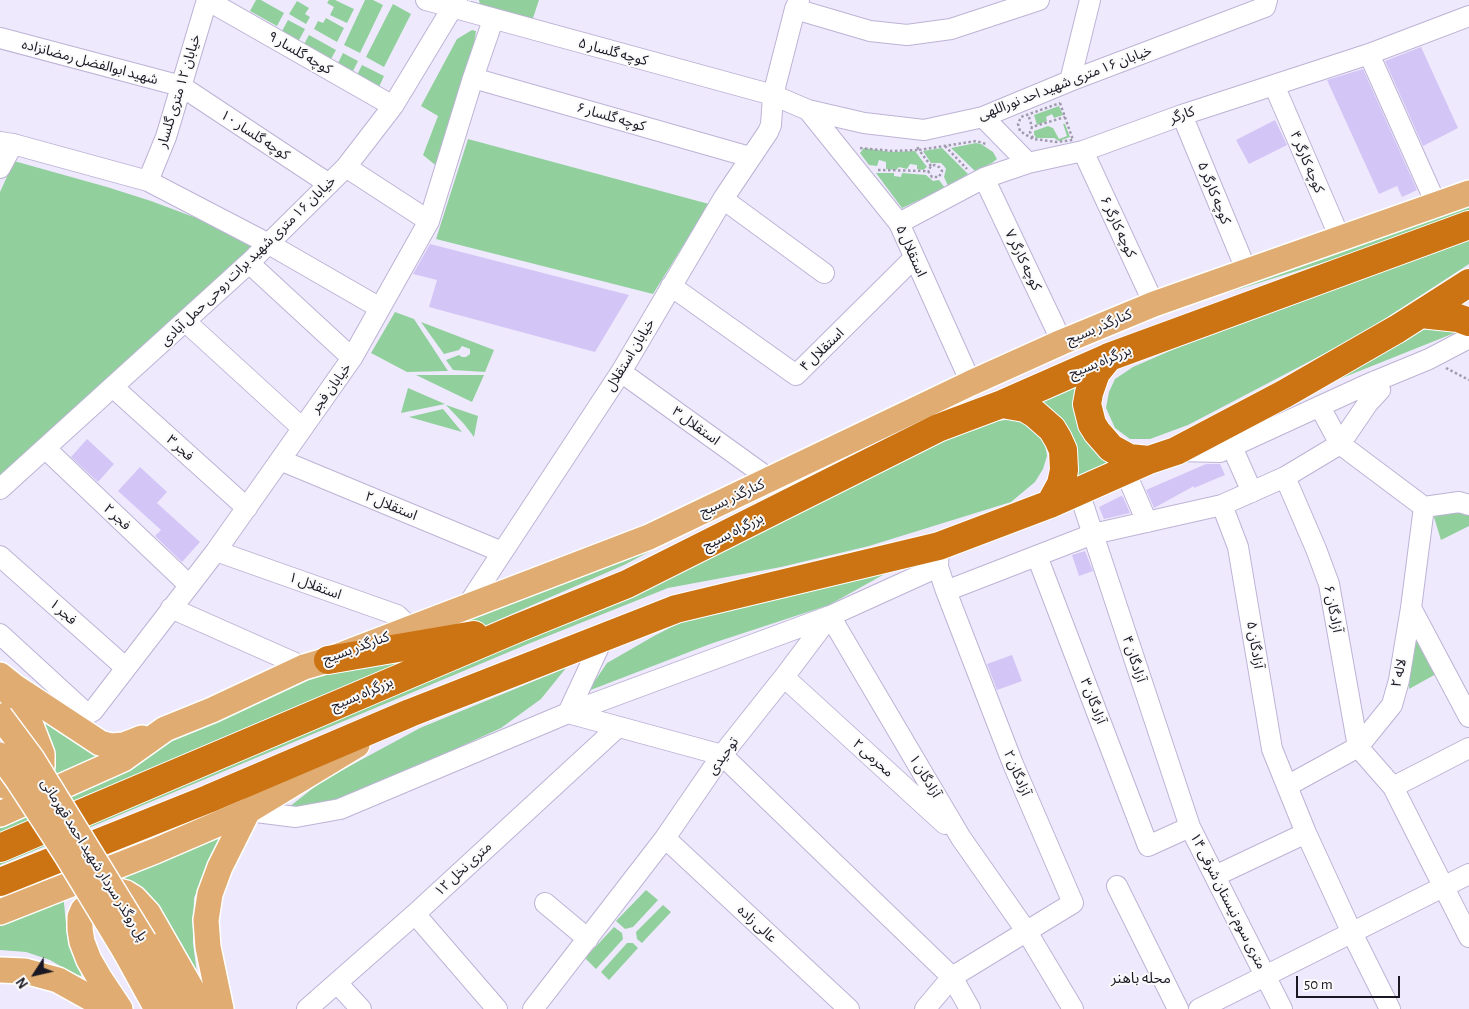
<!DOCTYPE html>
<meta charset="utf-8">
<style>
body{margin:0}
#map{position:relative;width:1469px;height:1009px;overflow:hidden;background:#efe9fe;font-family:"Alegreya Sans",sans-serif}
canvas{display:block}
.north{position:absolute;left:10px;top:949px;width:50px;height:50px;-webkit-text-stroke:4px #fafafa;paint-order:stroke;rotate:235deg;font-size:14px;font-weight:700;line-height:20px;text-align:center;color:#1b1824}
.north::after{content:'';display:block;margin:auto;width:18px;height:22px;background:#1b1824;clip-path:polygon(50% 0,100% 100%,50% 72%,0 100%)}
.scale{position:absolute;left:1296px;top:976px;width:104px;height:22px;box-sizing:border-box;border:2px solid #1b1824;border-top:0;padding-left:6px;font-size:15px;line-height:18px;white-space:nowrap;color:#1b1824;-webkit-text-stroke:4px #fafafa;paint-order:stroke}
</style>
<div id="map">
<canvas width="1469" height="1009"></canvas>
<div class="north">N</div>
<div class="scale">50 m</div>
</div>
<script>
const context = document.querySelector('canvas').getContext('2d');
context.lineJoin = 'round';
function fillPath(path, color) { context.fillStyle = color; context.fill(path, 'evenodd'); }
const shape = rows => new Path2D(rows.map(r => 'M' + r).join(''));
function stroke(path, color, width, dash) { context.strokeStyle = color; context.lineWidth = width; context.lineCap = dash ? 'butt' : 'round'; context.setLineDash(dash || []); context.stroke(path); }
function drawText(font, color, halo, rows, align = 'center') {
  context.font = font + ' "Alegreya Sans","Noto Sans Arabic",sans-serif'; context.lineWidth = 4; context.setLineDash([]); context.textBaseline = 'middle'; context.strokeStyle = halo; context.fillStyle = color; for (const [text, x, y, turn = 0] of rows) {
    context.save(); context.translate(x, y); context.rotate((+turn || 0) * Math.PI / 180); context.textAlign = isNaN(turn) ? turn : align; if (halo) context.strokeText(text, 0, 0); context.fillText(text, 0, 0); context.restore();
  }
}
fillPath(shape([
 [256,0,261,0,284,13,277,26,250,11],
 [329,0,335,0,354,9,347,23,330,15,334,7,327,3],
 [365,0,373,0,383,5,360,53,344,45],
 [479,0,539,0,532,21,480,5],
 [297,1,309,8,305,14,310,17,306,24,289,14],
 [393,4,411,14,384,67,366,57],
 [326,18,344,28,337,42,314,29,318,21,323,23],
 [288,20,305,29,298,42,281,33],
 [472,30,476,31,471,64,439,168,423,155,438,116,421,106,457,39],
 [309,35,336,50,330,61,303,46],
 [343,53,358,61,352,73,337,65],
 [362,65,384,76,379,87,357,75],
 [1059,106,1063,115,1054,118,1052,114,1046,117,1047,121,1037,125,1034,115],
 [1063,124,1065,124,1070,137,1059,141,1054,138,1036,138,1034,134,1034,131,1048,126,1053,128,1059,139,1067,136],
 [468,139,709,204,653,294,436,239],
 [976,143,981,144,993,152,997,159,992,163,975,171,951,148],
 [864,148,891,152,915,151,927,167,923,170,917,169,917,165,910,164,907,169,899,167,896,170,886,169,886,162,879,160,877,166,869,165,860,153],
 [942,148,968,174,948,186,944,177,946,169,944,166,941,163,931,163,923,151],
 [14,161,107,187,151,201,207,222,253,246,0,482,0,192],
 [876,173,894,173,894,176,901,177,902,173,926,175,933,181,939,180,945,188,902,208],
 [1469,203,1469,210,1388,242,1243,288,1154,314],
 [1469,240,1469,264,1360,335,1188,425,1150,439,1130,439,1115,428,1106,408,1109,392,1115,379,1133,367,1172,350],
 [395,312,414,319,448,371,407,372,371,353],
 [421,322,494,350,485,372,453,370,446,360,459,355,462,357,466,357,470,354,470,349,462,346,459,350,444,354],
 [1427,322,1467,328,1312,390],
 [416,375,484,375,472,402],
 [1085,380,1120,463,1068,484,1031,403],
 [408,388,445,404,401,413],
 [446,405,478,416,474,437,464,424],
 [443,409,462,432,409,417],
 [1012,419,1025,423,1035,431,1045,443,1047,456,1043,469,1035,482,1011,502,869,546,781,567,668,588,528,644,0,865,0,856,985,423],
 [761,493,624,565,482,627,418,632],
 [1452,509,1469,515,1469,526,1441,540,1433,514],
 [908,561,829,605,710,644,588,691,607,663,654,636,691,617],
 [1417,639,1436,674,1409,689,1410,646],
 [423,653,249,728,75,800,0,835,0,818,130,764,169,742,210,715,316,671],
 [566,668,541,699,501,728,339,802,284,811,322,781,420,728],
 [35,711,108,752,49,780],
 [225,831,194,898,193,943,198,981,139,891,126,879,119,877],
 [646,890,658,900,633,927,625,929,616,921],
 [63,893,67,934,82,971,81,976,74,974,50,960,26,952,0,950,0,916],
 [663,905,671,912,642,943,637,939,636,932],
 [614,927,622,933,623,939,596,969,585,958],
 [627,943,633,943,638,948,609,980,601,972]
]), '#91d09c');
fillPath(shape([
 [1421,47,1458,128,1423,146,1385,61],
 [1363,69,1417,190,1402,197,1397,186,1379,194,1327,80],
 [1275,120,1287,145,1249,164,1236,140],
 [430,244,629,295,595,352,429,307,437,280,413,274],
 [87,439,114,464,98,482,71,457],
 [1206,464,1220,464,1225,475,1194,488,1194,486,1154,508,1146,490],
 [140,467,167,492,157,503,200,542,182,562,155,536,161,530,118,491],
 [1121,496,1123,497,1130,513,1104,519,1099,507],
 [1085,551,1093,571,1079,576,1072,555],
 [1012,655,1022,681,997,690,987,664]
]), '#d3c5f6');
const minor = shape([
 [426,0,773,95,808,110,864,123,924,130,983,117,1070,81,1265,7,1267,0],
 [795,9,870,31,907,35,951,29,1039,0],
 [0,38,181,86,329,184],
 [1369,54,1437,206],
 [473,78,750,157],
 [1070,81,1090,0],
 [1274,85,1340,238],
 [808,110,899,223,971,383],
 [1182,115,1247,272],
 [983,117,1028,163],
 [0,142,13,144,148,181,269,244,380,308],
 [1083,151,1154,304],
 [346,167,429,221],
 [0,168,13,144],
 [984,178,1062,342],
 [148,181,166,137,207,0,393,106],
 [723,199,824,273],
 [899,223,984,178,1028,163,1083,151,1182,115,1369,54,1469,16],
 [249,263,352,358],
 [671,286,796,375,914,258],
 [186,322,302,428],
 [621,372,771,480],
 [114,388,247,508],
 [1320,407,1340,444,1424,507],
 [1232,447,1252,492],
 [46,449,189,585],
 [1178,451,1220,452,1366,385,1429,359,1469,338],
 [280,460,502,552],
 [1125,471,1147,522],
 [1285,477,1316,549,1329,584,1358,747,1393,787,1469,937],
 [0,489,249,263,346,167,393,106,457,0],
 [1079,492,1190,827,1282,1009],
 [1222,505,1238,547,1272,749,1306,833,1352,933,1390,1009],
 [1424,507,1459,502,1469,505],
 [216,551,397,615,411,628],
 [0,556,126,668],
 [1037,556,1148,846,1190,827],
 [938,567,946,591,1093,534,1222,505,1285,477,1340,444,1368,403,1380,390,1375,381],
 [467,606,621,372,723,199,768,132,771,125,773,95,795,9,799,0],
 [171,608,304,667],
 [1411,608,1469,717],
 [0,634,84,711,89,713,93,711,216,551,352,358,429,221,473,78,493,20],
 [784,677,945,824],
 [568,713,722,755,952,977,970,1009],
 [568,713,603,638],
 [1287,786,1358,747,1392,705,1399,680,1411,608,1424,507],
 [1393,787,1469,748],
 [248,811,296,817,340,809,568,713,830,616,961,838,1027,932,1073,1009],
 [665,838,849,1009],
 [1215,876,1306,833],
 [1117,886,1178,1009],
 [545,903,588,939],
 [415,914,497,1009],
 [337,983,361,1009],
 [307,1009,415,914,618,727],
 [533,1009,665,838,722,755,784,677,830,616,938,567,939,546],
 [925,1009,952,977,1073,903,1013,764,946,591],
 [1199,1009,1469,874]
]);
const major = shape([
 [0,675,15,687,100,743,111,746,124,745,142,738],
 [0,784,10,788,28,784,36,775,42,766,42,754,30,723,5,686],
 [0,814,123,759,165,729,212,710,304,667,328,660,649,537,971,383,1062,342,1154,304,1469,193],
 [0,912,155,851,248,811,357,745],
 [144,941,182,1009],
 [125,951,157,1009],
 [0,970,25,971,58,980,92,999,106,1009],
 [120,1009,100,979,89,960,82,942,80,929,80,917,83,910,96,898,118,891,126,893,134,898,148,913,203,1009],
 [221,1009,208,947,206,920,210,894,220,867,248,811]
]);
const highway = shape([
 [1421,314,1458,318,1469,322],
 [1109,357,1096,373,1089,393,1087,404,1092,424,1097,432,1111,448,1129,458,1149,460],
 [1002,404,1025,408,1035,414,1052,429,1058,439,1063,450,1064,470,1061,484,1050,504],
 [328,660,474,635],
 [0,848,518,628,627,584,938,428,1002,404,1109,357,1469,225],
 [0,882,208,799,410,713,676,609,939,546,1050,504,1149,460,1176,451,1284,394,1397,329,1469,283]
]);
stroke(minor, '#bdb3d5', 22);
stroke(major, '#fff', 28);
stroke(highway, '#fff', 30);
stroke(shape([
 [1060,103,1073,140,1056,142,1042,140,1033,139,1020,131,1018,124,1021,117,1060,103],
 [1029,117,1032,127],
 [1033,138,1030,132,1032,127,1065,117],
 [945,146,967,169],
 [860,148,892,151,919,150,916,145],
 [931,166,919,150,976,141,986,144],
 [878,170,928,171,932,177,939,177,942,171,939,167,935,165,931,166,928,171],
 [1446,368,1469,380]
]), '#a09bac', 2.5, [2.5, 2.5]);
stroke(minor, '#fff', 20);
stroke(major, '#e0ac71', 25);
stroke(highway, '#cc7413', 28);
const majorBridge = shape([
 [0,716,32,759,144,941],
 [0,755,18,780,68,857,125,951]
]);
stroke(majorBridge, '#fff', 28, []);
stroke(majorBridge, '#e0ac71', 25);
drawText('14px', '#1b1824', '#fafafa', [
 ["کوچه گلسار ۵",613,52,15],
 ["کوچه گلسار ۹",300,53,30],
 ["شهید ابوالفضل رمضانزاده",90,62,15],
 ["خیابان ۱۶ متری شهید احد نوراللهی",1065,83,-21],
 ["خیابان ۱۲ متری گلسار",179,91,-73],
 ["کارگر",1182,115,-19],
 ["کوچه گلسار ۶",611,117,16],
 ["کوچه گلسار ۱۰",255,135,33],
 ["کوچه کارگر ۴",1307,162,67],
 ["کوچه کارگر ۵",1214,193,68],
 ["کوچه کارگر ۶",1118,227,65],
 ["استقلال ۵",911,251,66],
 ["کوچه کارگر ۷",1023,260,64],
 ["خیابان ۱۶ متری شهید برات روحی حمل آبادی",248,261,-44],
 ["کنارگذر بسیج",1099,327,-23],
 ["استقلال ۴",822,350,-44],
 ["خیابان استقلال",630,355,-59],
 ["بزرگراه بسیج",1100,362,-22],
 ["خیابان فجر",331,388,-54],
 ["استقلال ۳",696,426,36],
 ["فجر ۳",180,448,42],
 ["کنارگذر بسیج",732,498,-25],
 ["استقلال ۲",391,506,22],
 ["فجر ۲",117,517,43],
 ["بزرگراه بسیج",733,532,-27],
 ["استقلال ۱",315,586,20],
 ["آزادگان ۶",1333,609,79],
 ["فجر ۱",63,612,42],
 ["آزادگان ۵",1255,645,81],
 ["کنارگذر بسیج",356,648,-20],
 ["آزادگان ۴",1134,659,72],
 ["لاله ۲",1399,673,-78],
 ["بزرگراه بسیج",362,694,-23],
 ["آزادگان ۳",1093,701,69],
 ["توحیدی",723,756,-54],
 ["محرمی ۲",873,758,42],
 ["آزادگان ۲",1017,773,67],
 ["آزادگان ۱",925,776,59],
 ["پل روگذر سردار شهید احمد قهرمانی",94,860,58],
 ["۱۲ متری نخل",463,869,-43],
 ["۱۴ متری سوم نیستان شرقی",1228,901,63],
 ["عالی زاده",757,924,43]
]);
drawText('15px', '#1b1824', '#fafafa', [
 ["محله باهنر",1141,978]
]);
</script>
